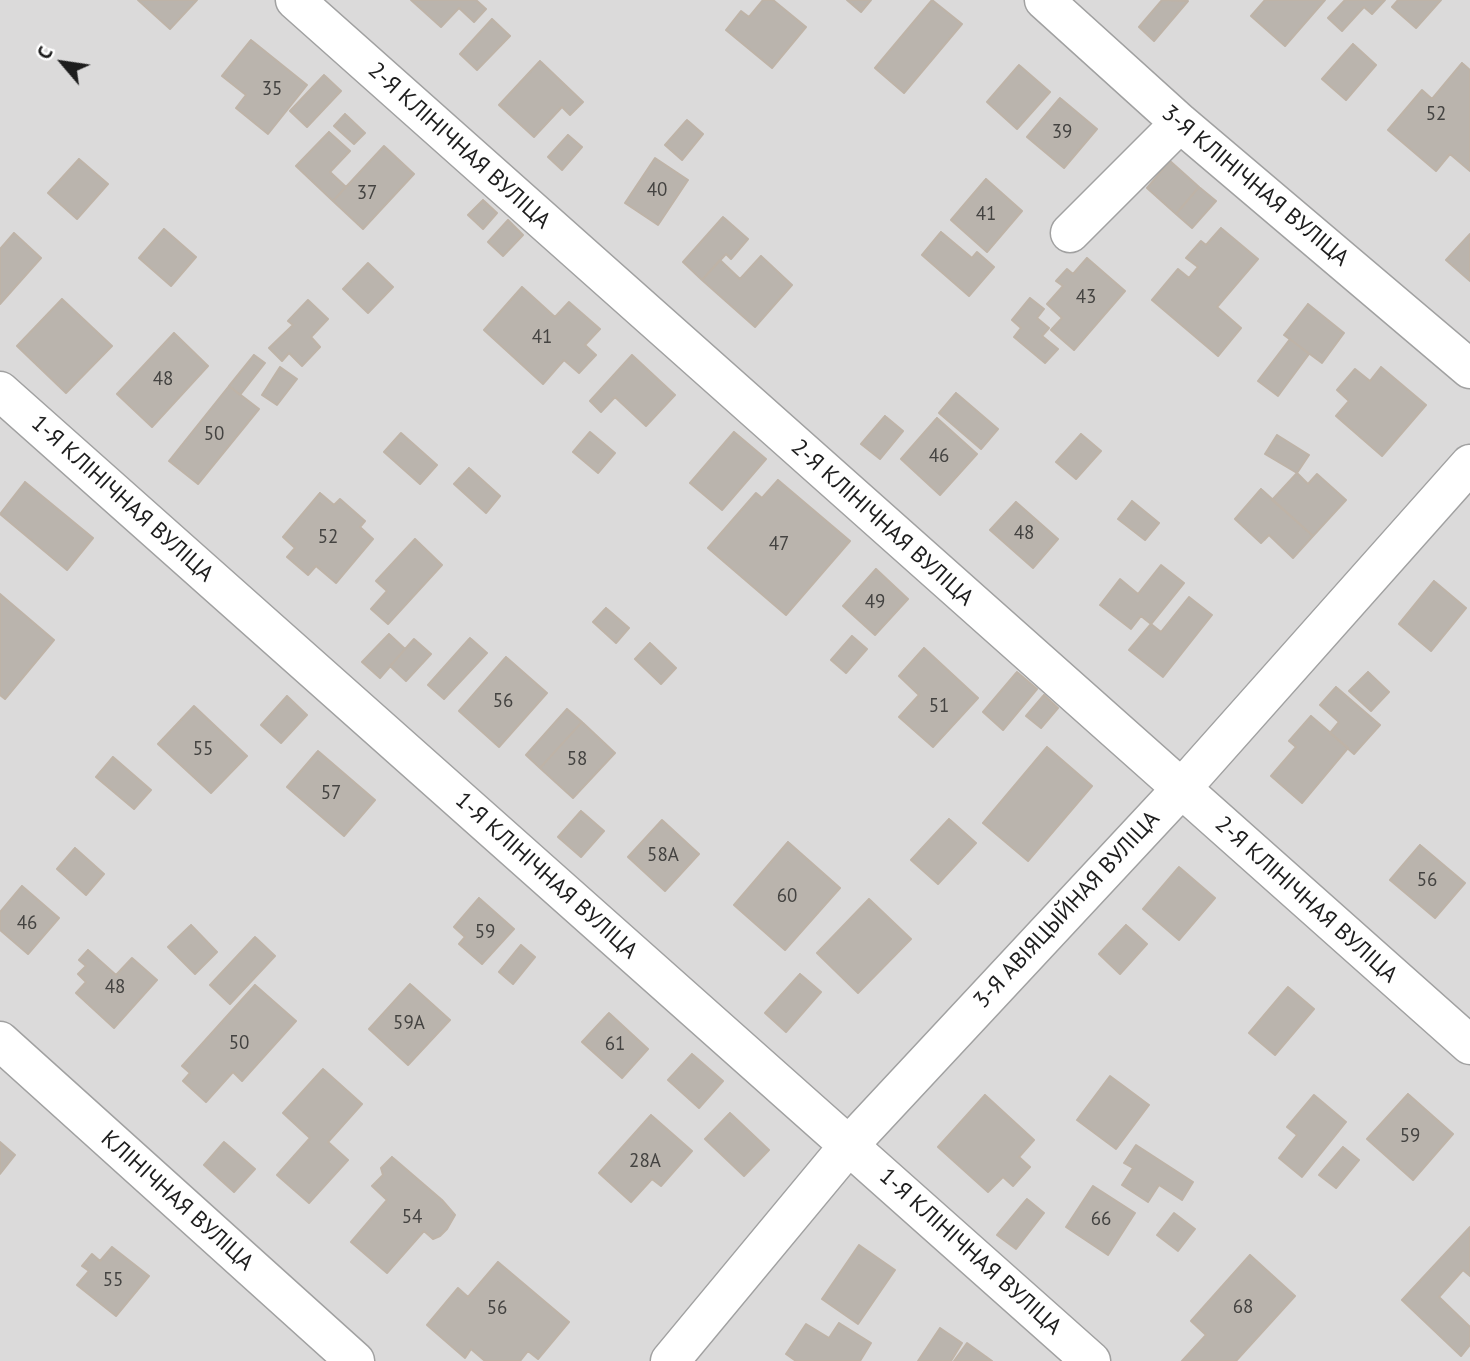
<!DOCTYPE html>
<meta charset="utf-8">
<style>
body{margin:0}
#map{position:relative;width:1470px;height:1361px;overflow:hidden;background:#eeebe4;font-family:"PT Sans",sans-serif}
canvas{display:block}
.north{position:absolute;left:28px;top:28px;width:70px;height:70px;-webkit-text-stroke:5px #fff;paint-order:stroke;rotate:299deg;font-size:19px;font-weight:700;line-height:28px;text-align:center;color:#1d1d1d}
.north::after{content:'';display:block;margin:auto;width:24px;height:32px;background:#1d1d1d;clip-path:polygon(50% 0,100% 100%,50% 72%,0 100%)}
</style>
<div id="map">
<canvas width="1470" height="1361"></canvas>
<div class="north">С</div>
</div>
<script>
const context = document.querySelector('canvas').getContext('2d');
context.lineJoin = 'round';
function fillPath(path, color) { context.fillStyle = color; context.fill(path, 'evenodd'); }
const shape = rows => new Path2D(rows.map(r => 'M' + r).join(''));
function stroke(path, color, width, dash) { context.strokeStyle = color; context.lineWidth = width; context.lineCap = dash ? 'butt' : 'round'; context.setLineDash(dash || []); context.stroke(path); }
function drawText(font, color, halo, rows, align = 'center') {
  context.font = font + ' "PT Sans",sans-serif'; context.lineWidth = 5; context.setLineDash([]); context.textBaseline = 'middle'; context.strokeStyle = halo; context.fillStyle = color; for (const [text, x, y, turn = 0] of rows) {
    context.save(); context.translate(x, y); context.rotate((+turn || 0) * Math.PI / 180); context.textAlign = isNaN(turn) ? turn : align; if (halo) context.strokeText(text, 0, 0); context.fillText(text, 0, 0); context.restore();
  }
}
fillPath(shape([
 [0,0,1470,0,1470,1361,0,1361]
]), '#dbdada');
const building = shape([
 [138,0,197,0,170,29,138,0],
 [411,0,476,0,486,9,474,22,459,8,441,27,411,0],
 [763,0,773,0,806,27,772,68,726,30,741,11,749,17,763,0],
 [847,0,871,0,861,12,847,0],
 [932,0,962,24,904,93,875,68,932,0],
 [1162,0,1188,1,1154,41,1139,27,1162,0],
 [1265,0,1325,0,1285,46,1251,16,1265,0],
 [1345,0,1385,0,1372,14,1364,7,1342,31,1328,18,1345,0],
 [1398,0,1441,0,1416,28,1392,7,1398,0],
 [492,19,510,36,477,70,460,54,492,19],
 [251,40,307,85,268,134,236,108,246,95,222,76,251,40],
 [1353,44,1376,65,1346,100,1322,79,1353,44],
 [540,61,583,102,570,115,562,107,534,137,499,105,540,61],
 [1462,63,1470,70,1470,171,1450,154,1436,171,1388,130,1422,90,1432,99,1462,63],
 [1019,65,1050,92,1017,129,987,102,1019,65],
 [324,75,341,91,307,127,290,111,324,75],
 [1060,98,1097,129,1064,168,1027,137,1060,98],
 [345,114,365,133,354,144,334,126,345,114],
 [687,120,703,134,682,160,665,145,687,120],
 [329,132,350,151,330,172,346,187,333,201,296,166,329,132],
 [568,135,582,147,562,170,548,157,568,135],
 [384,146,414,174,363,229,333,201,384,146],
 [655,158,688,180,658,225,625,203,655,158],
 [79,159,108,184,77,219,48,193,79,159],
 [1170,161,1199,187,1176,214,1147,188,1170,161],
 [986,179,1022,211,987,252,951,220,986,179],
 [1199,187,1216,201,1192,228,1176,214,1199,187],
 [483,200,497,213,483,229,468,215,483,200],
 [723,217,748,239,731,259,726,254,702,280,683,262,723,217],
 [508,220,523,235,503,256,488,242,508,220],
 [1221,228,1258,259,1217,307,1241,328,1218,356,1152,300,1178,269,1189,278,1198,267,1186,258,1201,241,1206,245,1221,228],
 [164,229,196,257,171,286,139,258,164,229],
 [941,232,972,258,977,252,994,267,969,296,922,255,941,232],
 [14,233,41,258,0,304,0,249,14,233],
 [1470,234,1470,281,1446,260,1470,234],
 [761,256,792,285,755,327,702,280,720,260,740,279,761,256],
 [1087,258,1125,291,1074,350,1051,330,1062,318,1047,304,1063,286,1056,281,1067,269,1073,274,1087,258],
 [368,263,393,287,368,313,343,289,368,263],
 [522,287,555,317,569,302,600,329,585,345,596,355,579,373,564,360,543,384,484,330,522,287],
 [1030,298,1044,309,1037,318,1049,328,1042,336,1058,349,1045,363,1014,337,1021,328,1012,320,1030,298],
 [62,299,112,346,66,393,17,346,62,299],
 [308,300,328,319,311,337,320,347,302,366,289,353,282,361,269,348,293,325,288,321,308,300],
 [1308,304,1344,333,1322,363,1284,335,1308,304],
 [174,333,208,366,152,427,117,394,174,333],
 [1290,339,1309,354,1278,396,1258,381,1290,339],
 [254,355,265,363,240,395,229,386,254,355],
 [632,355,675,395,646,426,615,397,601,412,590,401,632,355],
 [280,367,297,379,277,405,262,395,280,367],
 [1381,367,1426,405,1382,456,1336,416,1349,401,1337,390,1355,369,1370,381,1381,367],
 [229,386,259,409,198,484,169,461,229,386],
 [956,393,998,429,981,449,939,413,956,393],
 [885,416,903,431,880,459,861,444,885,416],
 [937,418,977,454,940,495,901,459,937,418],
 [590,432,615,453,598,473,573,452,590,432],
 [734,432,766,459,722,510,690,483,734,432],
 [401,433,437,465,420,484,384,452,401,433],
 [1081,434,1101,451,1076,479,1056,462,1081,434],
 [1277,435,1309,455,1297,473,1265,454,1277,435],
 [469,468,500,496,486,513,454,484,469,468],
 [1297,473,1308,484,1317,474,1346,500,1313,536,1272,500,1297,473],
 [778,480,850,541,786,615,708,548,756,493,762,498,778,480],
 [25,482,93,538,67,570,0,514,25,482],
 [1261,489,1313,536,1293,558,1269,535,1261,543,1235,519,1261,489],
 [320,493,334,505,340,499,365,521,360,527,373,539,336,583,316,566,308,575,287,557,295,548,283,537,320,493],
 [1132,501,1159,523,1145,540,1118,519,1132,501],
 [1016,502,1058,539,1033,568,990,530,1016,502],
 [415,539,442,565,388,624,371,609,387,591,376,581,415,539],
 [1161,565,1184,583,1151,624,1141,616,1131,629,1100,605,1120,579,1138,594,1161,565],
 [876,569,908,599,875,635,843,606,876,569],
 [1434,581,1466,608,1431,651,1399,624,1434,581],
 [0,594,54,640,5,699,0,695,0,594],
 [1189,597,1212,615,1163,677,1129,650,1151,624,1161,632,1189,597],
 [606,608,629,628,616,643,593,622,606,608],
 [389,634,405,649,380,678,362,662,389,634],
 [852,636,867,649,846,673,831,660,852,636],
 [470,638,487,653,444,699,428,685,470,638],
 [414,639,431,654,406,681,390,666,414,639],
 [650,643,676,668,661,684,635,659,650,643],
 [924,648,978,698,933,747,899,717,919,695,899,676,924,648],
 [506,657,547,693,499,747,459,711,506,657],
 [1017,672,1037,689,1003,730,983,712,1017,672],
 [1368,672,1389,692,1371,711,1349,691,1368,672],
 [1336,687,1380,725,1354,754,1330,733,1339,722,1320,705,1336,687],
 [1044,695,1058,708,1041,728,1026,716,1044,695],
 [287,696,307,715,281,743,261,725,287,696],
 [194,706,247,756,211,793,158,744,194,706],
 [567,709,582,722,540,768,526,755,567,709],
 [1311,716,1348,748,1302,803,1271,776,1296,747,1289,741,1311,716],
 [582,722,615,753,573,798,540,768,582,722],
 [1047,747,1092,786,1028,861,983,823,1047,747],
 [318,751,375,800,344,836,287,787,318,751],
 [113,757,151,790,134,809,96,777,113,757],
 [581,811,604,831,581,857,558,837,581,811],
 [949,819,976,843,938,884,911,860,949,819],
 [662,820,699,854,665,891,628,857,662,820],
 [788,842,840,888,785,950,734,905,788,842],
 [1420,845,1465,883,1435,918,1390,880,1420,845],
 [75,848,104,874,86,895,57,869,75,848],
 [1179,867,1215,898,1179,940,1143,909,1179,867],
 [22,886,59,918,28,954,0,930,0,912,22,886],
 [479,898,514,929,482,964,459,944,465,937,454,927,479,898],
 [869,899,911,939,858,993,817,953,869,899],
 [191,925,217,952,195,974,168,947,191,925],
 [1126,925,1147,944,1120,974,1099,954,1126,925],
 [255,937,275,956,230,1004,210,985,255,937],
 [521,945,535,957,513,984,499,972,521,945],
 [88,950,116,975,132,958,157,980,114,1028,76,993,86,982,78,974,86,966,79,960,88,950],
 [800,974,821,992,786,1032,765,1013,800,974],
 [410,984,450,1020,408,1065,369,1029,410,984],
 [255,985,296,1021,242,1081,233,1072,206,1102,183,1081,190,1073,182,1066,255,985],
 [1288,987,1314,1009,1275,1055,1249,1033,1288,987],
 [609,1013,648,1049,622,1078,582,1042,609,1013],
 [692,1054,723,1081,699,1108,668,1080,692,1054],
 [323,1069,362,1104,328,1142,348,1160,309,1203,277,1175,310,1138,283,1113,323,1069],
 [1110,1076,1149,1105,1116,1149,1077,1120,1110,1076],
 [1408,1094,1453,1134,1413,1180,1367,1139,1408,1094],
 [985,1095,1034,1140,1019,1157,1030,1167,1013,1186,1003,1177,988,1192,938,1147,985,1095],
 [1314,1095,1346,1122,1302,1177,1279,1158,1297,1135,1287,1127,1314,1095],
 [730,1113,769,1150,744,1176,705,1139,730,1113],
 [651,1115,692,1151,661,1186,652,1179,631,1202,599,1173,651,1115],
 [0,1142,15,1155,0,1174,0,1142],
 [224,1142,255,1169,234,1192,204,1165,224,1142],
 [1136,1145,1193,1182,1182,1200,1159,1185,1148,1202,1122,1185,1133,1168,1124,1163,1136,1145],
 [1343,1147,1359,1160,1336,1188,1319,1175,1343,1147],
 [392,1157,442,1200,455,1215,447,1229,440,1236,433,1239,424,1231,387,1273,351,1242,387,1200,372,1186,383,1175,381,1168,392,1157],
 [1093,1186,1135,1213,1108,1255,1066,1227,1093,1186],
 [1027,1199,1044,1213,1016,1249,997,1235,1027,1199],
 [1174,1213,1195,1229,1178,1251,1157,1235,1174,1213],
 [1470,1227,1470,1276,1463,1270,1439,1297,1470,1327,1470,1345,1461,1356,1402,1300,1470,1227],
 [859,1245,895,1270,858,1324,822,1299,859,1245],
 [112,1247,149,1276,116,1316,77,1285,89,1271,82,1266,92,1254,100,1261,112,1247],
 [1250,1255,1295,1296,1236,1361,1182,1361,1206,1335,1191,1321,1250,1255],
 [498,1262,569,1322,538,1359,528,1351,520,1361,485,1361,471,1349,465,1358,427,1325,458,1288,468,1297,498,1262],
 [839,1323,871,1343,860,1361,796,1361,786,1354,806,1324,829,1338,839,1323],
 [940,1328,962,1343,951,1361,918,1361,940,1328],
 [967,1343,992,1361,954,1361,967,1343]
]);
fillPath(building, '#bab4ad');
stroke(building, '#beb3a7', 2);
const minor = shape([
 [295,0,1470,1045],
 [1044,0,1180,123,1470,369],
 [1070,233,1180,123],
 [0,391,1091,1361],
 [0,1041,355,1361],
 [670,1361,850,1144,1181,789,1470,464]
]);
stroke(minor, '#a1a1a1', 41);
stroke(minor, '#fff', 38);
drawText('19px', '#444341', null, [
 ["35",272,90],
 ["52",1436,115],
 ["39",1062,133],
 ["40",657,191],
 ["37",367,194],
 ["41",986,215],
 ["43",1086,298],
 ["41",542,338],
 ["48",163,380],
 ["50",214,435],
 ["46",939,457],
 ["48",1024,534],
 ["52",328,538],
 ["47",779,545],
 ["49",875,603],
 ["56",503,702],
 ["51",939,707],
 ["55",203,750],
 ["58",577,760],
 ["57",331,794],
 ["58А",663,856],
 ["56",1427,881],
 ["60",787,897],
 ["46",27,924],
 ["59",485,933],
 ["48",115,988],
 ["59А",409,1024],
 ["50",239,1044],
 ["61",615,1045],
 ["59",1410,1137],
 ["28А",645,1162],
 ["54",412,1218],
 ["66",1101,1220],
 ["55",113,1281],
 ["68",1243,1308],
 ["56",497,1309]
]);
drawText('23px', '#1d1d1d', '#fff', [
 ["2-Я КЛІНІЧНАЯ ВУЛІЦА",459,146,42],
 ["3-Я КЛІНІЧНАЯ ВУЛІЦА",1255,186,40],
 ["1-Я КЛІНІЧНАЯ ВУЛІЦА",122,499,42],
 ["2-Я КЛІНІЧНАЯ ВУЛІЦА",882,523,42],
 ["1-Я КЛІНІЧНАЯ ВУЛІЦА",546,876,42],
 ["2-Я КЛІНІЧНАЯ ВУЛІЦА",1306,900,42],
 ["3-Я АВІЯЦЫЙНАЯ ВУЛІЦА",1067,910,-47],
 ["КЛІНІЧНАЯ ВУЛІЦА",177,1201,42],
 ["1-Я КЛІНІЧНАЯ ВУЛІЦА",970,1252,42]
]);
</script>
